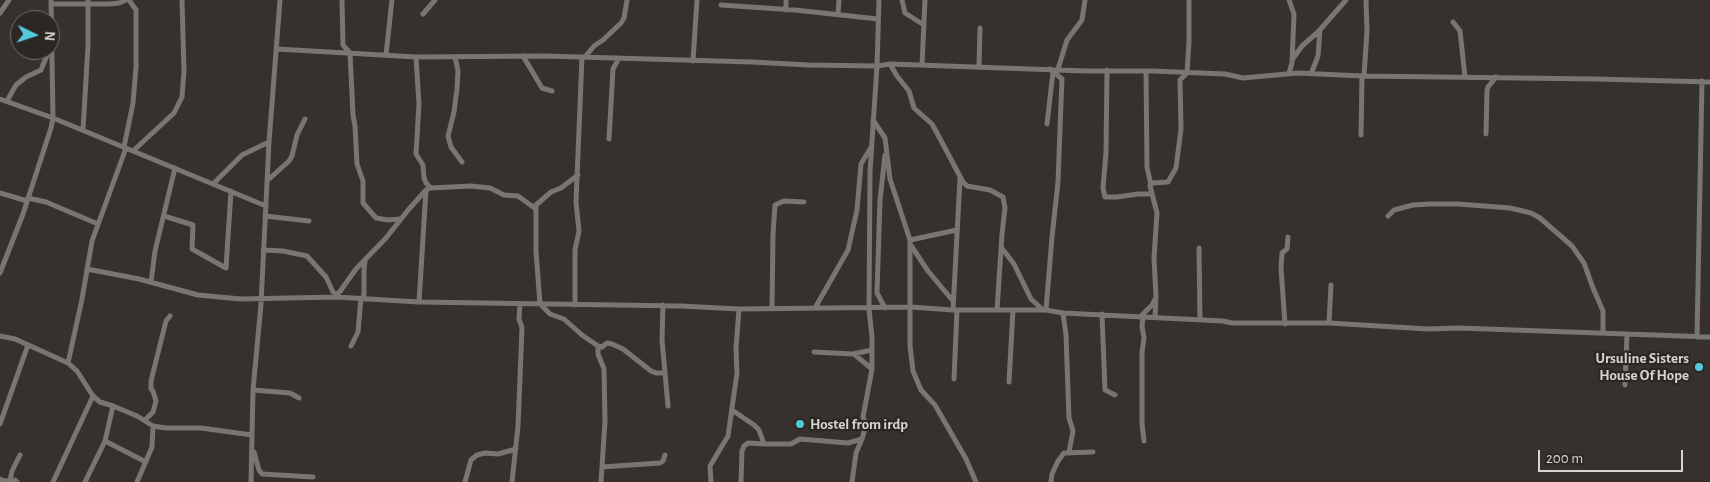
<!DOCTYPE html>
<style>
body{margin:0}
#map{position:relative;width:1710px;height:482px;overflow:hidden;background:#36312d;font-family:"Alegreya Sans",sans-serif}
canvas{display:block}
.north{position:absolute;left:10px;top:10px;width:50px;height:50px;box-sizing:border-box;background:#2b2723;border:1px solid #6f6c69;border-radius:50%;rotate:94deg;font-size:14px;font-weight:700;line-height:20px;text-align:center;color:#d6d3d1}
.north::after{content:'';display:block;margin:auto;width:18px;height:22px;background:#54cadd;clip-path:polygon(50% 0,100% 100%,50% 72%,0 100%)}
.scale{position:absolute;left:1538px;top:450px;width:145px;height:22px;box-sizing:border-box;border:2px solid #d6d3d1;border-top:0;padding-left:6px;font-size:15px;line-height:18px;white-space:nowrap;color:#d6d3d1;-webkit-text-stroke:4px #2b2723;paint-order:stroke}
</style>
<div id="map">
<canvas width="1710" height="482"></canvas>
<div class="north">N</div>
<div class="scale">200 m</div>
</div>
<script>
const context = document.querySelector('canvas').getContext('2d');
context.lineJoin = 'round';
const shape = rows => new Path2D(rows.map(r => 'M' + r).join(''));
function stroke(path, color, width, dash) { context.strokeStyle = color; context.lineWidth = width; context.lineCap = dash ? 'butt' : 'round'; context.setLineDash(dash || []); context.stroke(path); }
function drawText(font, color, halo, rows, align = 'center') {
  context.font = font + ' "Alegreya Sans",sans-serif'; context.lineWidth = 4.5; context.setLineDash([]); context.textBaseline = 'middle'; context.strokeStyle = halo; context.fillStyle = color; for (const [text, x, y, turn = 0] of rows) {
    context.save(); context.translate(x, y); context.rotate((+turn || 0) * Math.PI / 180); context.textAlign = isNaN(turn) ? turn : align; if (halo) context.strokeText(text, 0, 0); context.fillText(text, 0, 0); context.restore();
  }
}
stroke(shape([
 [342,0,343,45,350,53,353,115,355,126,357,164,363,181,363,203,376,218,388,220,400,219],
 [786,0,786,10],
 [902,0,905,13,924,25],
 [1289,0,1294,14,1292,63,1289,73],
 [51,4,109,4,119,3,126,0],
 [721,5,795,10,878,19],
 [0,13,9,0],
 [423,14,435,0],
 [838,14,839,0],
 [1453,22,1460,31,1465,77],
 [277,49,416,57,545,56,752,62,809,65,877,66,890,64,1086,71,1153,71,1225,74,1243,78,1298,73,1362,76,1596,79,1710,82],
 [386,55,392,0],
 [523,56,542,88,552,91],
 [416,57,419,104,416,154,423,165,424,178,426,183,431,188],
 [455,57,458,71,457,89,454,112,448,136,451,147,462,162],
 [585,57,594,46,603,40,621,23,624,18,627,0],
 [1292,60,1302,46,1318,32,1346,0],
 [693,61,697,0],
 [890,64,897,76,909,91,914,108,932,124,937,133,963,182,967,186,990,190,1003,197,1005,208,1002,234,997,310],
 [922,65,925,0],
 [979,66,980,28],
 [1058,69,1067,40,1082,20,1085,0],
 [1107,70,1106,153,1103,188,1105,197,1117,197,1138,194,1152,194],
 [1146,71,1147,167,1151,185],
 [1311,74,1318,56,1320,30],
 [1364,76,1367,31,1366,0],
 [0,99,53,118,266,206],
 [7,101,16,85,26,77,41,70,49,50],
 [873,120,885,138,890,179,910,240,957,230],
 [1047,124,1053,72],
 [83,130,88,46,88,0],
 [1486,134,1487,91,1488,87,1496,77],
 [1361,135,1362,76],
 [609,139,613,69,619,58],
 [124,147,133,103,136,67,136,10,129,0],
 [133,151,174,113,182,97,184,71,182,0],
 [885,155,880,200,877,293,885,308],
 [578,175,561,188,551,192,536,205,536,251,540,304,550,314,564,319,582,335,598,346,602,347,607,343,612,344,623,349,651,371,656,373,665,373],
 [268,180,289,161,292,156,297,135,305,119],
 [213,184,242,155,269,142],
 [0,193,27,201],
 [28,198,46,202,98,224],
 [164,216,193,225,192,249,226,268,231,191],
 [265,216,309,221],
 [1388,216,1394,210,1413,205,1430,204,1458,204,1510,208,1531,213,1540,218,1572,246,1584,263,1593,288,1603,311,1603,333],
 [910,240,910,346,913,371,921,390,935,405,966,459,976,482],
 [910,244,928,271,953,301],
 [1001,247,1014,264,1031,299,1043,310],
 [1199,248,1200,320],
 [263,250,283,251,307,256,326,277,333,292,338,294],
 [87,269,139,279,198,295,241,299,336,297,419,302,681,306,739,309,911,307,953,310,1046,310,1063,313,1223,321,1232,323,1329,323,1428,329,1458,328,1710,337],
 [0,273,23,214,51,128,53,118,51,0],
 [151,282,155,251,175,168],
 [336,297,356,269,386,238,409,209,426,190,431,188,471,186,490,188,504,195,518,196,536,209],
 [364,298,364,270,365,261],
 [419,302,426,190],
 [575,305,575,250,579,231,576,202,582,57],
 [663,305,662,340,668,406],
 [772,308,773,234,775,205,784,201,804,202],
 [815,308,848,250,857,210,861,164,870,149],
 [953,310,960,178],
 [1046,310,1052,237,1058,182,1061,103,1062,79,1050,69],
 [1063,313,1066,335,1069,418,1073,431,1069,452],
 [1102,314,1105,390,1115,395],
 [1140,317,1152,305,1156,297],
 [1143,317,1142,326,1144,338,1142,352,1142,424,1144,441],
 [1155,318,1156,297,1154,258,1157,213,1150,186,1152,183,1168,182,1176,168,1181,129,1180,80,1187,73,1189,42,1189,0],
 [1329,323,1331,285],
 [1285,324,1281,268,1282,253,1287,249,1288,237],
 [0,336,15,339,68,363,77,371,93,396,100,402,113,406],
 [1697,337,1702,81],
 [351,346,358,332,361,298],
 [598,346,598,354,604,369,605,421,601,482],
 [814,352,853,354,872,350],
 [854,354,872,369],
 [68,363,82,299,92,241,126,148],
 [954,379,957,310],
 [1009,382,1013,310],
 [1625,385,1627,334],
 [253,390,290,393,299,398],
 [732,410,754,425,759,430,764,444,791,444,800,439,848,443,862,439,864,432,865,421,863,417,872,369,872,337,869,309,870,172,877,66,879,0],
 [145,420,153,412,156,401,153,391,151,389,151,381,166,321,170,316],
 [0,424,28,345],
 [105,441,146,462],
 [254,452,259,470,262,474,313,477],
 [602,467,660,463,663,461,665,455],
 [0,479,5,481,15,480,17,482],
 [10,480,12,471,20,455],
 [53,482,93,396],
 [85,482,105,441,113,406,137,416,153,426,166,428,201,428,252,435],
 [137,482,152,447,153,426],
 [251,482,253,390,261,304,269,142,280,0],
 [465,482,471,460,477,455,485,453,498,454,516,449],
 [512,482,518,426,522,328,519,319,520,304],
 [711,482,710,466,728,436,737,373,736,349,739,309],
 [741,482,742,451,744,446,748,443,764,444],
 [852,482,856,453,862,439],
 [1051,482,1052,474,1058,461,1064,453,1093,452]
]), '#787573', 5);
for (const [x, y, r, color] of [
 [1699,367,5,"#54cadd"],
 [800,424,5,"#54cadd"]
]) { const dot = new Path2D(); dot.arc(x, y, r, 0, 2 * Math.PI); context.fillStyle = color; context.fill(dot); stroke(dot, '#2b2723', 2); }
drawText('bold 15px', '#d6d3d1', '#2b2723', [
 ["Ursuline Sisters",1689,358],
 ["House Of Hope",1689,375],
 ["Hostel from irdp",810,424,"left"]
], 'right');
</script>
